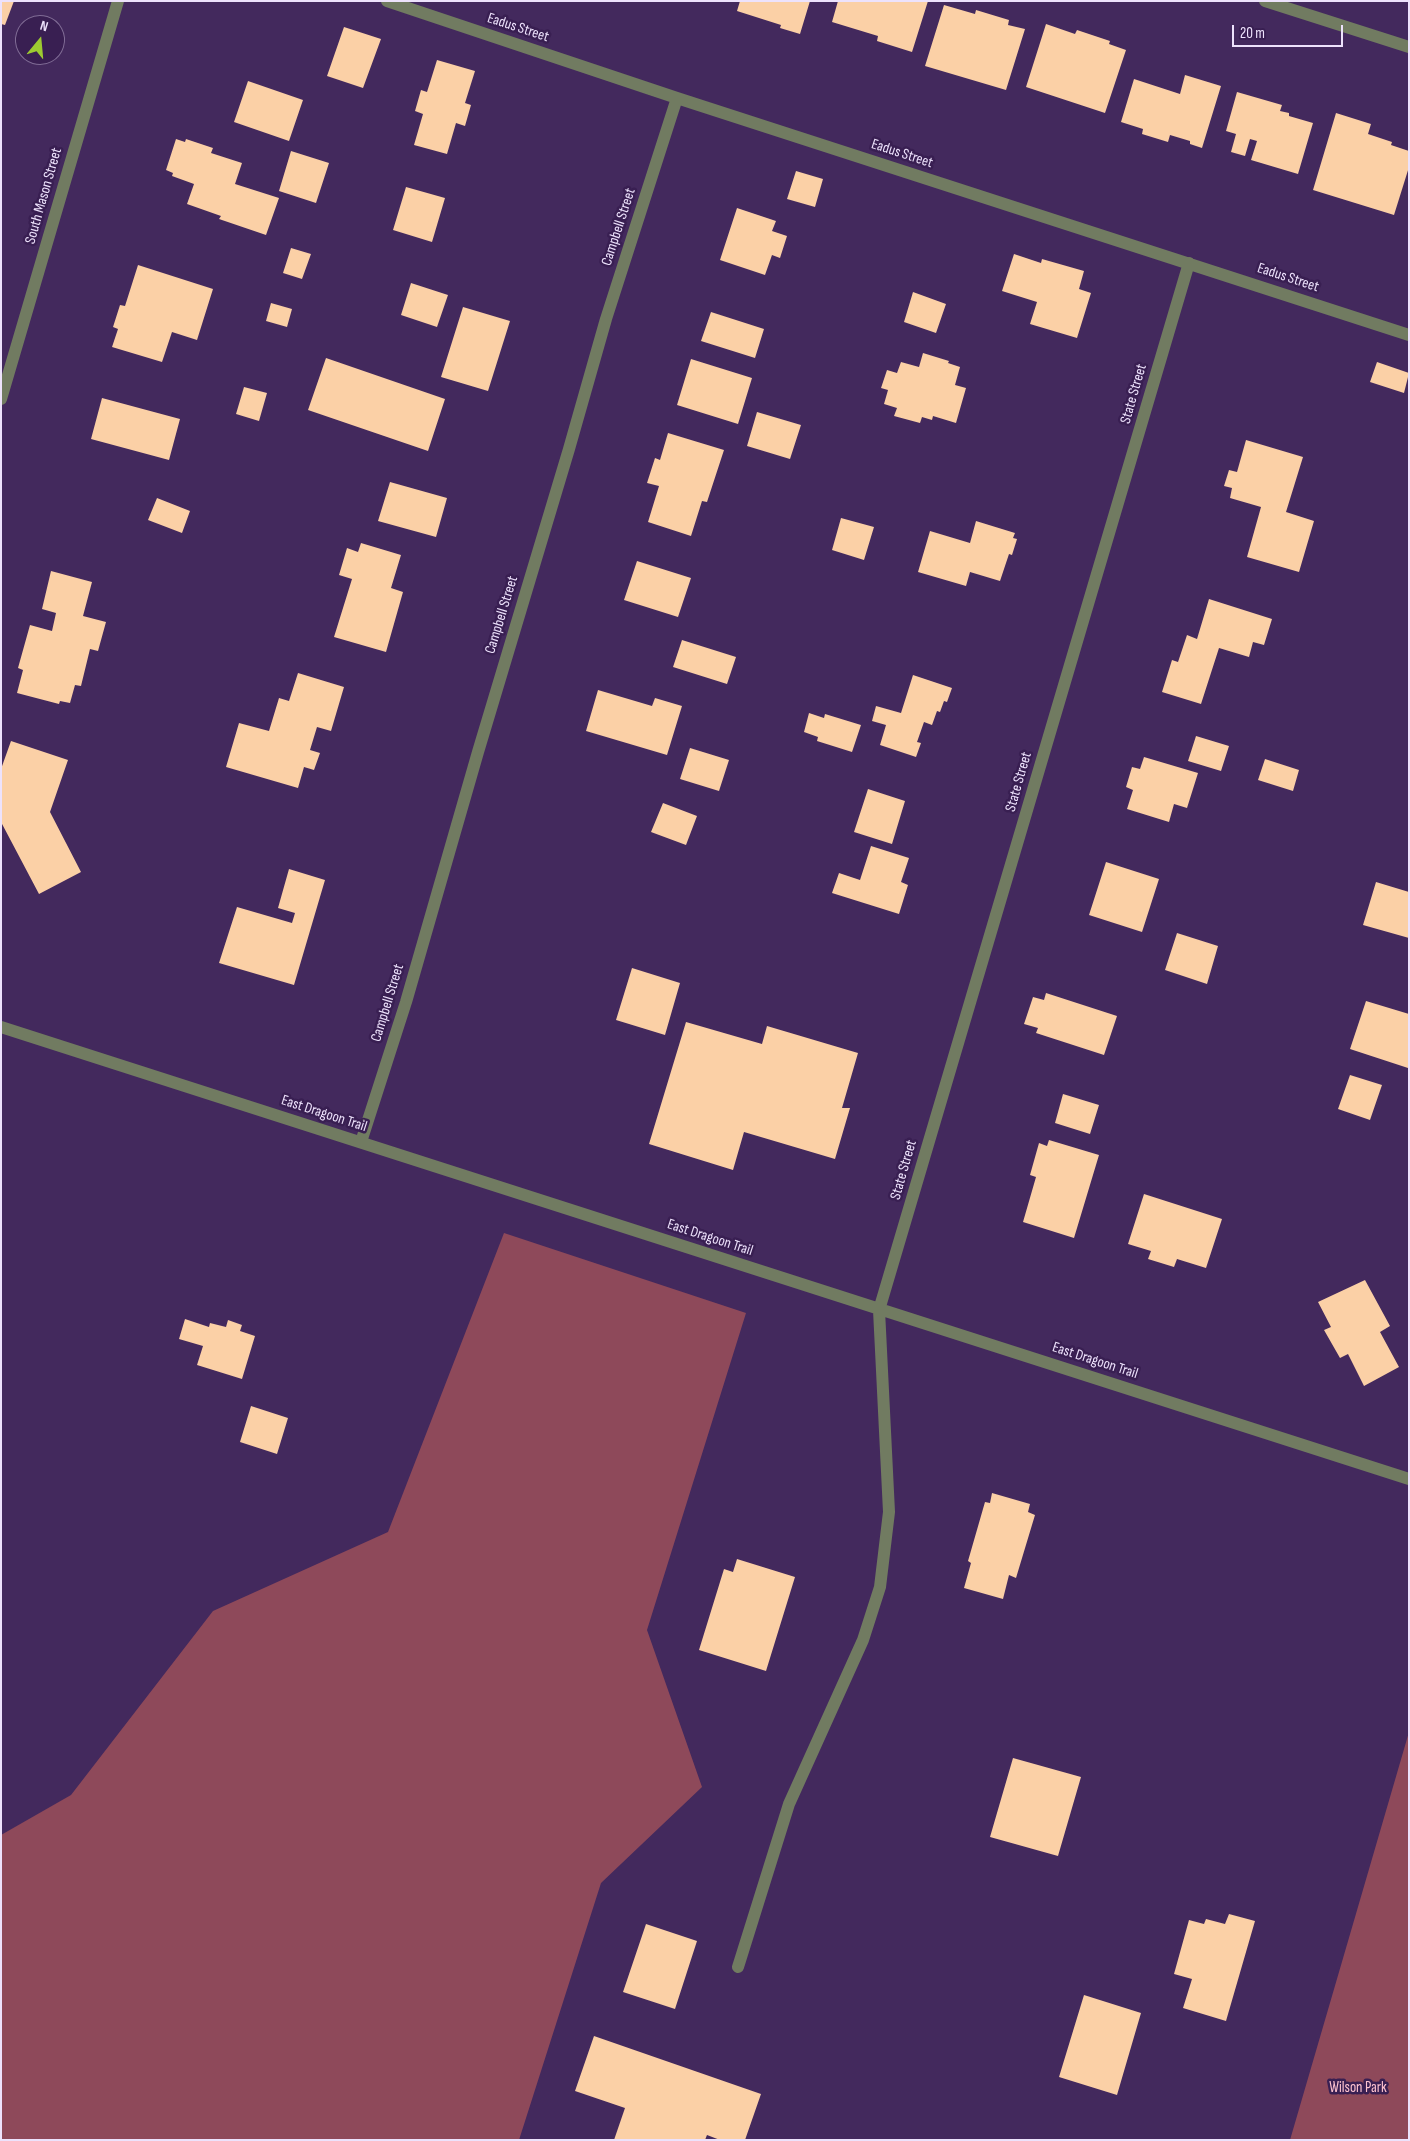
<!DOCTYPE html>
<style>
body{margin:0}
#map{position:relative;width:1410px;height:2141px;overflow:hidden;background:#43295d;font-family:"Sofia Sans Condensed",sans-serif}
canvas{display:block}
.frame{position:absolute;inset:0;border:2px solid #ede2fc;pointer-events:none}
.north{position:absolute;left:15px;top:15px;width:50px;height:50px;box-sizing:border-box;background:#391f52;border:1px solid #816d96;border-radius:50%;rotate:17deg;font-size:14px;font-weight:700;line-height:20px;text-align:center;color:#ede2fc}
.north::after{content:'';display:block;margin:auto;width:18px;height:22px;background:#9dca31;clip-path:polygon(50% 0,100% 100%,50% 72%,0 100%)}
.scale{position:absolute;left:1232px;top:25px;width:111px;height:22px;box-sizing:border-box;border:2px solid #ede2fc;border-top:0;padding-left:6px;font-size:15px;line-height:18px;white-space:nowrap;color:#ede2fc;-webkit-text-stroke:4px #391f52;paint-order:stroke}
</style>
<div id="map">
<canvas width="1410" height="2141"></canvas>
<div class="frame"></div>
<div class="north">N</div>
<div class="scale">20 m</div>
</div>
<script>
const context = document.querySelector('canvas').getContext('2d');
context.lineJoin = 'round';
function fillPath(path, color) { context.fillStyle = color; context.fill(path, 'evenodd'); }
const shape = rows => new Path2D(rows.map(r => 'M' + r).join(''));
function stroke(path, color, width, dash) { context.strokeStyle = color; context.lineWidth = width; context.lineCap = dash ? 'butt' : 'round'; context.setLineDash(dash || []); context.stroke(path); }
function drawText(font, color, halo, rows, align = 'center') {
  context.font = font + ' "Sofia Sans Condensed",sans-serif'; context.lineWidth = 5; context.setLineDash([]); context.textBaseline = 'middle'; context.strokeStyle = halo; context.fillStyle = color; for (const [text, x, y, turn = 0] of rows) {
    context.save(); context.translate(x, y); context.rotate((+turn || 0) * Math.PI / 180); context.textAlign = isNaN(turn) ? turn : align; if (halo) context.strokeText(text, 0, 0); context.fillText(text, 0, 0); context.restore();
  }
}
fillPath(shape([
 [504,1233,746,1313,647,1630,702,1787,601,1883,519,2140,1,2140,1,1835,71,1795,213,1611,388,1532],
 [1409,1732,1409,2140,1290,2140]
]), '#8e495a');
fillPath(shape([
 [1,1,14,1,5,25,1,24],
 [740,1,810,1,800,34,780,28,781,25,737,11],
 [838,1,928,1,912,52,877,41,878,36,832,22],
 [944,5,975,14,976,10,1009,20,1008,25,1025,29,1006,90,925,66],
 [1046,24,1075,34,1077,30,1110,41,1109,44,1126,50,1105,113,1026,87],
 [344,27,381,39,363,88,327,76],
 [437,60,475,71,465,103,471,105,465,126,456,123,447,154,414,145,423,114,415,111,421,90,427,92],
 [1185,75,1221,86,1202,148,1190,144,1190,141,1170,135,1168,142,1142,134,1143,129,1121,122,1134,79,1180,94],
 [248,81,303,100,289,141,234,122],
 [1237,92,1282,105,1280,111,1289,113,1289,116,1313,123,1298,174,1251,160,1257,141,1250,139,1245,156,1231,152,1236,134,1226,131],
 [1336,113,1371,124,1368,134,1392,142,1391,145,1409,151,1409,167,1394,215,1313,190],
 [176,139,185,142,186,139,213,148,211,153,242,163,235,184,279,198,266,235,219,219,221,216,187,204,194,184,172,176,173,173,166,170],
 [291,151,329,163,316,203,279,191],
 [796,171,823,179,815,207,787,199],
 [406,187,445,198,432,242,393,230],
 [737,208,776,221,772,231,787,236,780,258,772,255,765,275,720,260],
 [291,248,311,254,302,279,283,273],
 [1014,254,1041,263,1042,259,1084,271,1079,289,1091,293,1077,338,1030,324,1037,302,1002,291],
 [138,265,213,289,197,340,172,332,162,362,112,347,118,329,113,327,120,305,125,306],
 [411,283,448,295,437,327,401,315],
 [913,292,946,304,936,333,904,322],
 [271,303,292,309,287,327,266,321],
 [463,307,510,321,488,391,441,377],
 [711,312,764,329,755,358,701,341],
 [923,353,949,361,948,363,960,367,955,385,966,388,956,423,933,416,932,420,922,417,920,423,894,416,897,408,884,404,888,390,881,388,887,370,897,373,901,362,919,367],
 [326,358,445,399,428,451,308,410],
 [691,359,752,378,738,424,677,405],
 [1377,362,1409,373,1404,393,1370,382],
 [244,387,267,393,259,421,236,414],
 [102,398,180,419,169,460,91,439],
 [757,412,801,425,790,459,747,446],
 [668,433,724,450,707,502,702,501,691,536,648,522,659,486,647,483,655,458,660,460],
 [1246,440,1303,457,1286,512,1314,521,1299,572,1247,557,1261,507,1230,498,1232,488,1224,486,1229,470,1237,472],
 [390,482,447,498,436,537,378,521],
 [157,498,190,511,182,533,148,520],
 [841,518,874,527,864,560,832,550],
 [976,521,1015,533,1013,538,1017,539,1012,555,1009,554,1000,581,970,572,966,586,918,572,930,531,970,543],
 [361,543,401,555,391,588,403,592,386,652,334,637,352,579,339,575,347,548,358,552],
 [637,561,691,578,678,617,624,600],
 [51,571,92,582,83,616,106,622,98,651,90,649,81,686,75,685,70,703,60,701,59,704,17,693,23,670,18,668,30,625,52,631,56,613,42,609],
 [1209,599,1272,619,1264,645,1253,642,1249,657,1219,648,1201,704,1162,692,1172,660,1178,662,1187,635,1197,639],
 [682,640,736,657,727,684,673,667],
 [298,673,344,687,331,731,317,727,310,750,320,753,314,770,304,767,298,788,226,767,239,723,269,731,279,698,289,701],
 [913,675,952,688,947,702,944,701,940,712,937,711,932,725,924,722,917,742,921,743,916,757,880,745,886,725,872,721,876,706,901,713],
 [598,690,652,706,655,698,682,706,667,755,586,731],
 [809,713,824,718,825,714,861,725,852,752,817,741,818,737,804,732],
 [1196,736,1229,746,1221,771,1188,761],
 [11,741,68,760,50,812,81,872,39,894,1,822,1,769],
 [690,748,729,760,719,791,680,779],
 [1144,757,1198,773,1187,808,1174,804,1169,822,1127,809,1133,790,1126,787,1132,767,1140,769],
 [1265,759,1299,770,1293,791,1258,780],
 [868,789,905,801,892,844,854,832],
 [663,803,697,816,686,845,651,832],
 [871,846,909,858,901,882,908,885,899,914,832,893,839,873,860,880],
 [1106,862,1159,879,1142,932,1089,915],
 [289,869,325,880,294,985,219,963,237,907,292,923,295,913,278,908],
 [1376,882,1409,892,1409,938,1363,925],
 [1177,933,1218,946,1207,984,1165,970],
 [632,968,680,983,665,1035,616,1020],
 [1046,993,1117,1016,1104,1055,1036,1033,1038,1028,1024,1024,1033,997,1044,1000],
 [1366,1001,1409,1014,1408,1068,1350,1049],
 [686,1022,762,1044,767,1026,858,1053,842,1108,850,1108,835,1159,744,1132,733,1170,649,1144],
 [1350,1075,1382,1085,1370,1120,1338,1109],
 [1063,1094,1099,1105,1090,1134,1055,1123],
 [1049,1140,1099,1155,1074,1238,1023,1222,1036,1177,1030,1175,1039,1143,1047,1146],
 [1144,1194,1222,1219,1206,1268,1177,1259,1174,1267,1148,1259,1151,1251,1128,1244],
 [1365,1280,1390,1326,1380,1332,1399,1367,1364,1386,1348,1354,1340,1358,1324,1330,1331,1327,1318,1302],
 [185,1319,209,1327,210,1323,226,1327,228,1320,242,1325,240,1331,255,1336,242,1379,197,1365,203,1346,179,1339],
 [251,1406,288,1418,277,1454,240,1442],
 [992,1493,1030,1504,1028,1512,1035,1515,1016,1578,1009,1575,1003,1599,964,1588,971,1563,968,1561,985,1502,990,1503],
 [737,1559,795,1577,766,1671,699,1650,724,1569,733,1572],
 [1013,1758,1081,1777,1058,1856,990,1837],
 [1229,1914,1255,1921,1226,2021,1183,2008,1192,1979,1174,1974,1189,1920,1204,1924,1206,1919,1225,1924],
 [646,1924,697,1941,675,2009,623,1992],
 [1084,1995,1141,2013,1117,2095,1059,2077],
 [594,2036,761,2094,745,2140,720,2140,707,2135,705,2140,614,2140,625,2108,575,2091]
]), '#fbd0a6');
stroke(shape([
 [387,1,677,98,1409,335],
 [1265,1,1409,47],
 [1,399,118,1],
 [1,1027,1409,1479],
 [361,1142,406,1002,478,752,569,449,606,319,677,98],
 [738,1967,789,1804,863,1640,880,1587,889,1512,879,1310,1189,263]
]), '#717b61', 12);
drawText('15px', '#ede2fc', '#391f52', [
 ["Eadus Street",518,28,18],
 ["Eadus Street",902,154,18],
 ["South Mason Street",44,196,-74],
 ["Campbell Street",619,227,-72],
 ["Eadus Street",1288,278,18],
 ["State Street",1134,394,-74],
 ["Campbell Street",502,615,-73],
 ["State Street",1019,782,-74],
 ["Campbell Street",388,1003,-73],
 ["East Dragoon Trail",324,1114,18],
 ["State Street",904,1170,-74],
 ["East Dragoon Trail",710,1238,18],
 ["East Dragoon Trail",1095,1361,18]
]);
drawText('15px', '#ffc4d0', '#391f52', [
 ["Wilson Park",1358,2088]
]);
</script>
